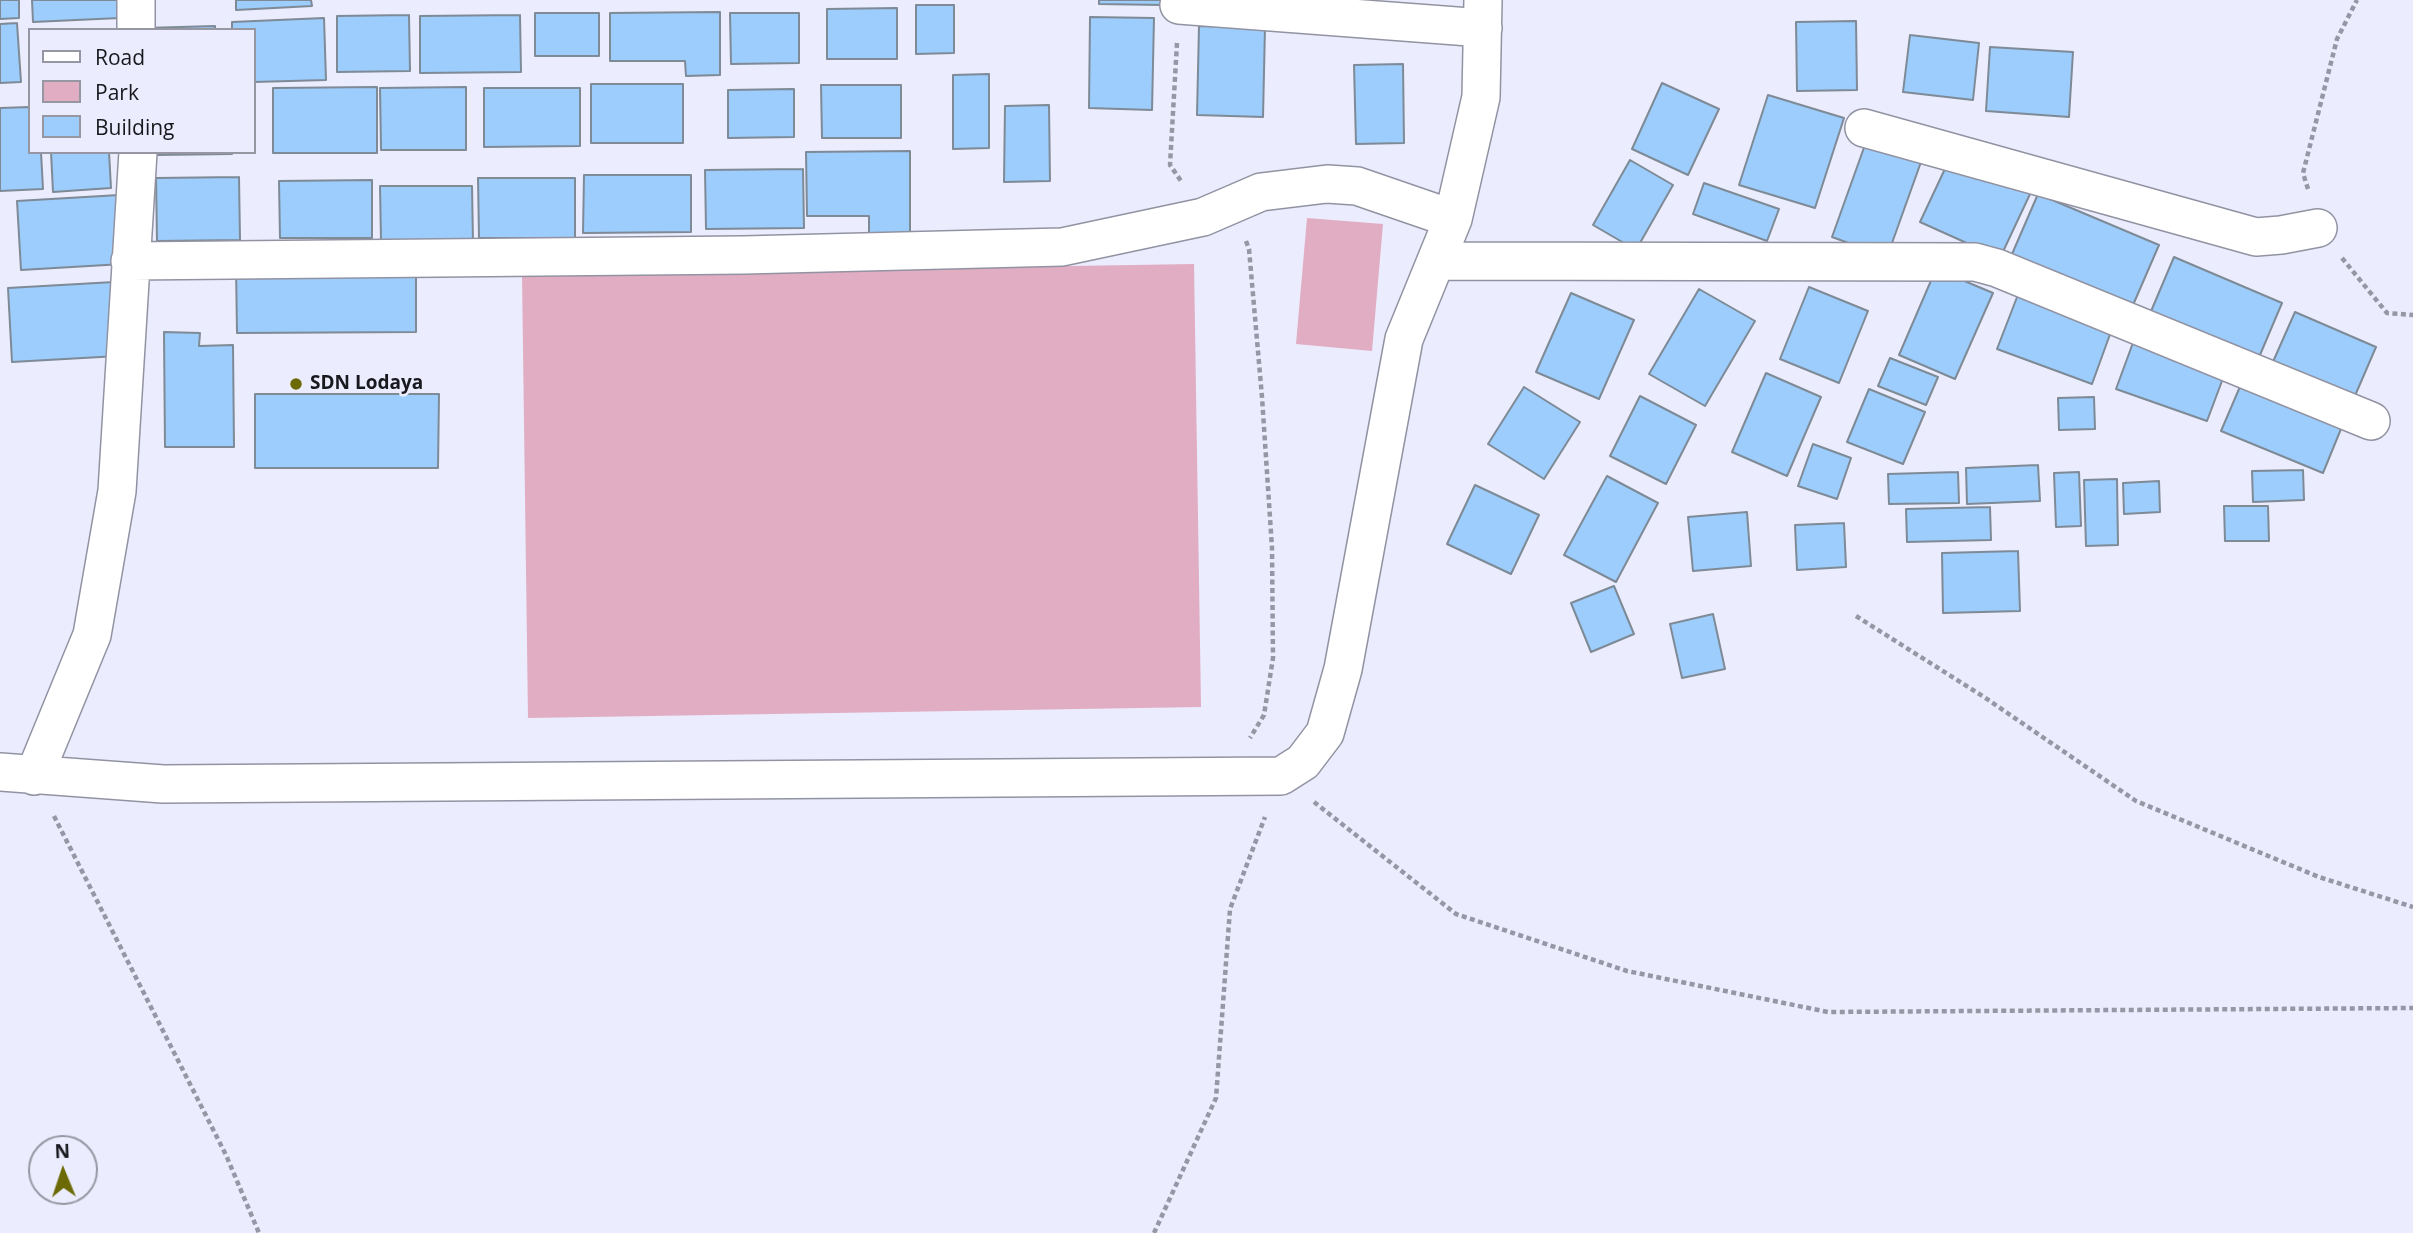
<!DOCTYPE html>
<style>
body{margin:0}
#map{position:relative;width:2413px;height:1233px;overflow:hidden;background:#ebecfd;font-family:"Open Sans",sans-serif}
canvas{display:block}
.legend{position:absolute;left:28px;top:28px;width:228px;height:126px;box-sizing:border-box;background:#ebecfd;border:2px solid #9797a4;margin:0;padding:9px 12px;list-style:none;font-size:21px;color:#18181e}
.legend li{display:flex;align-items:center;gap:14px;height:35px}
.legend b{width:35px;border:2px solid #9797a4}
.north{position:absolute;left:28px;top:1135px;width:70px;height:70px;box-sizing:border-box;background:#ebecfd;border:2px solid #9797a4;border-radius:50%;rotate:358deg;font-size:19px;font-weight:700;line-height:28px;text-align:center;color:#18181e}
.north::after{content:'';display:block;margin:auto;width:24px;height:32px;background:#6c6a05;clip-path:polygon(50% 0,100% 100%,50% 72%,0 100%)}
</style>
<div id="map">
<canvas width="2413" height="1233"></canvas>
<ul class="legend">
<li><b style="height:9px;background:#fff"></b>Road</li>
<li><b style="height:19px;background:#e1adc2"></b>Park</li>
<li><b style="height:19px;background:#9ccdfc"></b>Building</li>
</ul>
<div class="north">N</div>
</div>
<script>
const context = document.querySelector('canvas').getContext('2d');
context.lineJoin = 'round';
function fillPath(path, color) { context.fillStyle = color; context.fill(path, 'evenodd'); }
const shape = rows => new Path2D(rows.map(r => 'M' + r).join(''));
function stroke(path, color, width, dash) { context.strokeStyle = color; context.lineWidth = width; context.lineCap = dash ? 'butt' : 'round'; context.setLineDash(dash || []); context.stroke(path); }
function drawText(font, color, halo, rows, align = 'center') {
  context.font = font + ' "Open Sans",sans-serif'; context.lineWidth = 5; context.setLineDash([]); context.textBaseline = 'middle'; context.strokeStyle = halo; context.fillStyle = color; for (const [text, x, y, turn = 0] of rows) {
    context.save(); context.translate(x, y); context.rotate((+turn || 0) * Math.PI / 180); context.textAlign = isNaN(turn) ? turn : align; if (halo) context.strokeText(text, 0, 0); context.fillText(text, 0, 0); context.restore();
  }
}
fillPath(shape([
 [1307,218,1383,224,1372,351,1296,344],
 [1194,264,1201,707,528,718,522,275]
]), '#e1adc2');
const building = shape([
 [0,0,19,0,19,18,0,19,0,0],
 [32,0,119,0,120,18,33,22,32,0],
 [236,0,311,0,312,6,236,10,236,0],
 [1099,0,1163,0,1163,5,1099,4,1099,0],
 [916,5,954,5,954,53,916,54,916,5],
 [897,8,897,59,827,59,827,9,897,8],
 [720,12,720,75,686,76,685,61,610,61,610,13,720,12],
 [535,13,599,13,599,56,535,56,535,13],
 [730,13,799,13,799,63,731,64,730,13],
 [409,15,410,71,337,72,337,16,409,15],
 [520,15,521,72,420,73,420,16,520,15],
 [1090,17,1154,18,1152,110,1089,108,1090,17],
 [324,18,326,80,254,82,254,30,232,30,232,22,324,18],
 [1856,21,1857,90,1797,91,1796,22,1856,21],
 [17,23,21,82,0,83,0,24,17,23],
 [215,26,215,30,145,30,145,28,215,26],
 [1199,26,1265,27,1263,117,1197,115,1199,26],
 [1910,35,1979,43,1973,100,1903,92,1910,35],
 [1990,47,2073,52,2069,117,1986,111,1990,47],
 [1403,64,1404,143,1356,144,1354,65,1403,64],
 [989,74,989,148,953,149,953,75,989,74],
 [1662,83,1719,109,1688,175,1632,149,1662,83],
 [591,84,683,84,683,143,591,143,591,84],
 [821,85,901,85,901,138,822,138,821,85],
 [377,87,377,153,273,153,273,88,377,87],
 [466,87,466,150,381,150,380,88,466,87],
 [484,88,580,88,580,146,484,147,484,88],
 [794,89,794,137,728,138,728,90,794,89],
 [1768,95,1844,118,1815,208,1739,185,1768,95],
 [1049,105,1050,181,1004,182,1005,106,1049,105],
 [30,107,30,152,41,152,43,189,0,191,0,108,30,107],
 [1866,142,1921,162,1887,257,1832,237,1866,142],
 [910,151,910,241,869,241,869,216,807,216,806,152,910,151],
 [51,152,109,152,111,188,53,192,51,152],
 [155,152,232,152,232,154,155,155,155,152],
 [1951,156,2031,192,2000,258,1920,222,1951,156],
 [1630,160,1673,185,1636,250,1593,225,1630,160],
 [803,169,804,228,706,229,705,170,803,169],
 [584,175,691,175,691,232,583,233,584,175],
 [239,177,240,240,157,241,156,178,239,177],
 [478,178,575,178,575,238,479,238,478,178],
 [372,180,372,238,280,238,279,181,372,180],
 [1704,183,1779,209,1767,241,1693,214,1704,183],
 [380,186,472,186,473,241,381,241,380,186],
 [2038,194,2159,245,2130,312,2009,261,2038,194],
 [119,195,123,264,21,270,17,201,119,195],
 [2174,257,2282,303,2257,362,2149,316,2174,257],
 [236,266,416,266,416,332,237,333,236,266],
 [1936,269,1993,293,1955,379,1899,355,1936,269],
 [114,282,118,356,12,362,8,288,114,282],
 [1809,287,1868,311,1839,383,1780,359,1809,287],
 [1699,289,1755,321,1705,406,1649,374,1699,289],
 [2019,292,2113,326,2092,384,1997,349,2019,292],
 [1571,293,1634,320,1599,399,1536,372,1571,293],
 [2295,312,2376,347,2354,398,2272,364,2295,312],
 [164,332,200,333,199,346,233,345,234,447,165,447,164,332],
 [2134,340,2225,373,2207,421,2116,389,2134,340],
 [1890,358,1938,377,1926,405,1878,386,1890,358],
 [1766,373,1821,397,1787,476,1732,452,1766,373],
 [2242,382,2343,424,2323,473,2221,431,2242,382],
 [1524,387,1580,422,1544,479,1488,444,1524,387],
 [1869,389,1925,412,1903,464,1847,442,1869,389],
 [255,394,439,394,438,468,255,468,255,394],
 [1640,396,1696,425,1666,484,1610,456,1640,396],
 [2094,397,2095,429,2059,430,2058,398,2094,397],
 [1813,444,1851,458,1837,499,1798,486,1813,444],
 [2038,465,2040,501,1967,504,1966,468,2038,465],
 [2303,470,2304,500,2253,502,2252,471,2303,470],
 [1958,472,1959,503,1889,504,1888,474,1958,472],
 [2079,472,2081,526,2056,527,2054,473,2079,472],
 [1607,476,1658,503,1616,582,1564,555,1607,476],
 [2117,479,2118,545,2086,546,2084,480,2117,479],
 [2159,481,2160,512,2124,514,2123,483,2159,481],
 [1475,485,1539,515,1511,574,1447,544,1475,485],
 [2224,506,2268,506,2269,541,2225,541,2224,506],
 [1990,507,1991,540,1907,542,1906,509,1990,507],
 [1747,512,1751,566,1693,571,1688,517,1747,512],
 [1844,523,1846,567,1797,570,1795,525,1844,523],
 [2018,551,2020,611,1943,613,1942,553,2018,551],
 [1614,586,1634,634,1591,652,1571,603,1614,586],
 [1713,614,1725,669,1682,678,1670,624,1713,614]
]);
fillPath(building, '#9ccdfc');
stroke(building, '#7e8a96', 2);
const street = shape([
 [136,0,136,30],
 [1179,5,1483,28],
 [1864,128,2256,237,2281,235,2318,228],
 [130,261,744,255,1062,247,1203,217,1261,192,1327,184,1357,186,1453,219],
 [1436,261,1975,262,1997,268,2371,421],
 [0,772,163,784,1281,776,1303,762,1325,733,1343,669,1404,339,1453,219,1481,97,1483,0],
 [34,776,92,635,117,491,138,152]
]);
stroke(street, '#9293a2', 40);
stroke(shape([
 [1177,43,1170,165,1181,181],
 [2308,189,2303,173,2337,39,2357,0],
 [1246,241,1249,249,1262,397,1272,548,1273,658,1264,715,1250,738],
 [2342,258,2387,313,2413,315],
 [1856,616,1984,697,2136,801,2319,877,2413,907],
 [1314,802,1456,914,1627,971,1828,1012,2413,1008],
 [54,816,226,1155,259,1233],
 [1154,1233,1216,1098,1230,909,1265,817]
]), '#9697a4', 4.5, [5, 3.5]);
stroke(street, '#fff', 37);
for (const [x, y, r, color] of [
 [296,384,7,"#6c6a05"]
]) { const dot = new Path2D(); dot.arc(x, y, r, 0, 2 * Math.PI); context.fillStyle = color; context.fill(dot); stroke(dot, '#ebecfd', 2.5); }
drawText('bold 19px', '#18181e', '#ebecfd', [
 ["SDN Lodaya",310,384]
], 'left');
</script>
